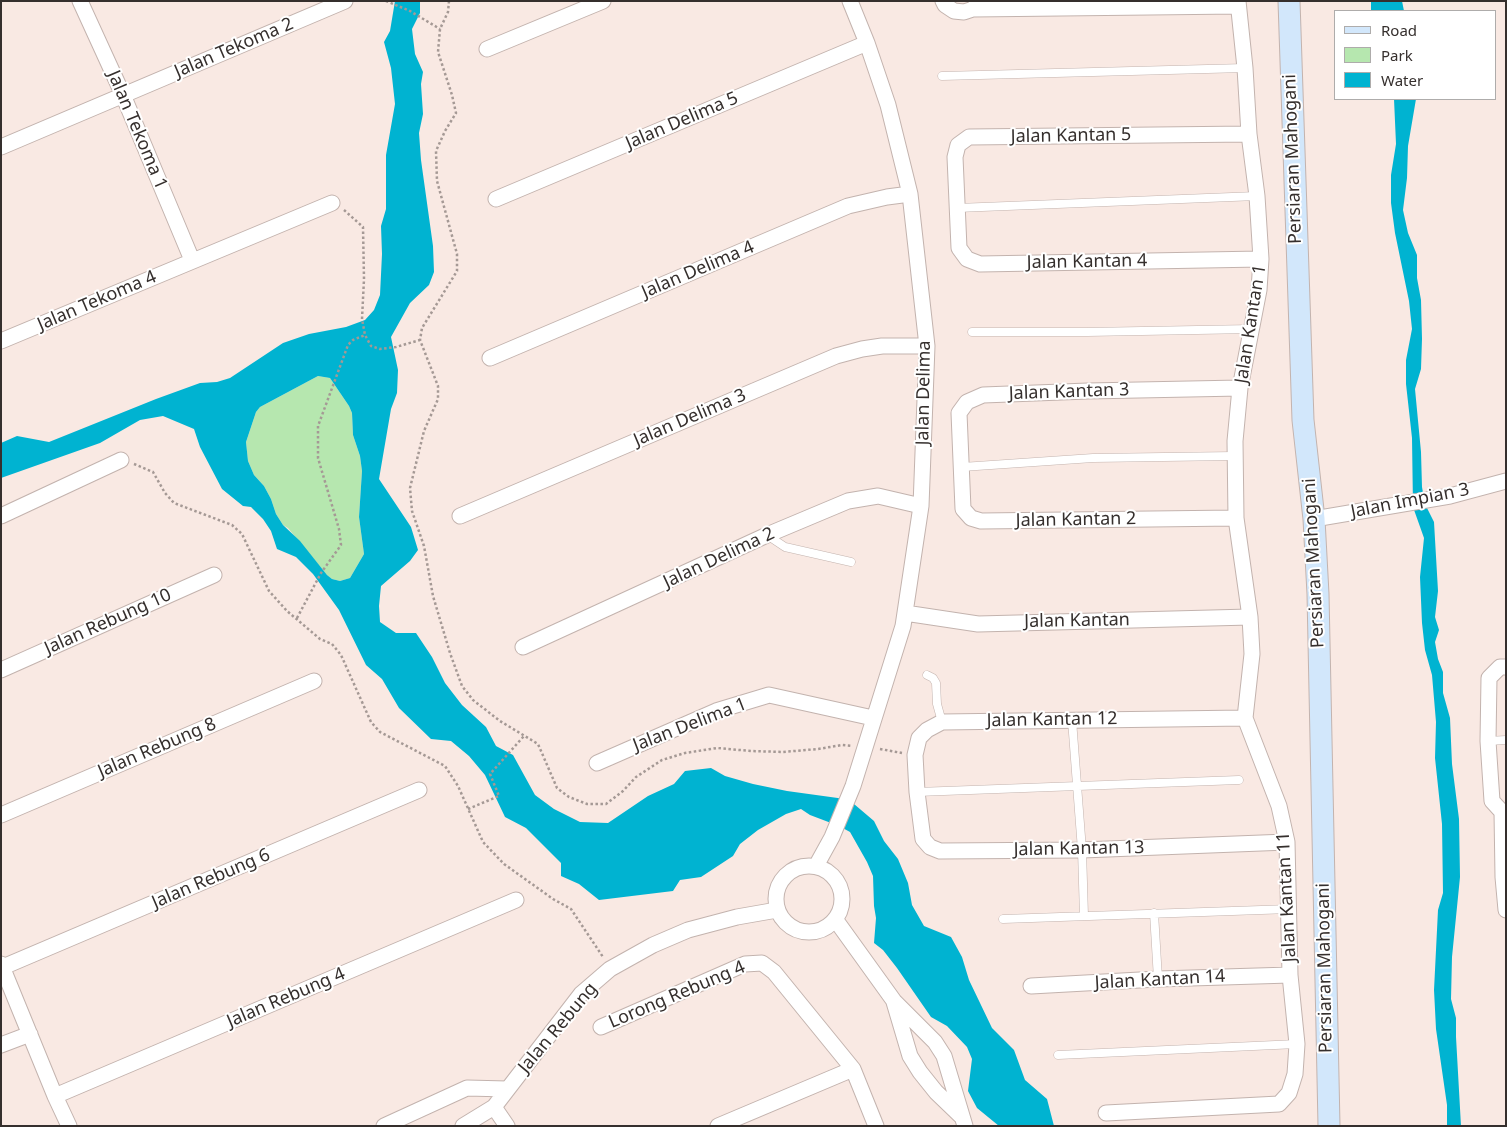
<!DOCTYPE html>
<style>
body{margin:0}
#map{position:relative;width:1507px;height:1127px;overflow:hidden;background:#f9e9e3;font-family:"Noto Sans",sans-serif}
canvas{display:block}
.frame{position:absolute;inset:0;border:2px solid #352f2d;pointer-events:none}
.legend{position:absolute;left:1334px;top:10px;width:162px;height:90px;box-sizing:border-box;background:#fff;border:1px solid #aeacab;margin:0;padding:6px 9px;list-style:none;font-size:15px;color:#352f2d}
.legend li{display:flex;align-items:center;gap:10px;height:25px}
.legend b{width:25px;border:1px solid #aeacab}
</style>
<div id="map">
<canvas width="1507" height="1127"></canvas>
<div class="frame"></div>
<ul class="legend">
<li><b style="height:6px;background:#d2e7fb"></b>Road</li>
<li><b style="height:14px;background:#b6e7af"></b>Park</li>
<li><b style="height:14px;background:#00b3d1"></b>Water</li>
</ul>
</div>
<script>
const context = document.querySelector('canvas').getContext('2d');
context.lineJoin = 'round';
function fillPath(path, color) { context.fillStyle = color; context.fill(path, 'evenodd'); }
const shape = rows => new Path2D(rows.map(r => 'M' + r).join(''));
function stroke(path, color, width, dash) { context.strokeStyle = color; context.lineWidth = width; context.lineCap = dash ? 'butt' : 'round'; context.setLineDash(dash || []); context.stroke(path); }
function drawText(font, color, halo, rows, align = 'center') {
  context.font = font + ' "Noto Sans",sans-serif'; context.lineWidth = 4; context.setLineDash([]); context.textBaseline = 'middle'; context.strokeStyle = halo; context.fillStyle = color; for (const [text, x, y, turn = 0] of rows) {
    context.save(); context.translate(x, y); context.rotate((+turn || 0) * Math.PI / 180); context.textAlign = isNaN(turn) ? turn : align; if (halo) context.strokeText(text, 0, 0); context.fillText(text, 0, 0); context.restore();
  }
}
fillPath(shape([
 [318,376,330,378,349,406,352,413,353,435,360,456,362,471,359,517,364,554,350,578,340,581,332,579,327,575,288,528,283,525,276,514,271,499,264,486,254,475,248,461,246,442,256,412,260,407]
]), '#b6e7af');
fillPath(shape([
 [395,1,420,1,420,13,412,29,415,54,423,72,421,84,423,114,419,133,421,160,433,246,434,272,429,285,410,303,391,337,398,370,397,393,391,409,379,479,411,527,418,550,410,561,381,586,379,606,380,622,396,633,416,633,432,657,445,683,462,705,486,727,496,746,513,755,535,795,554,809,580,822,608,823,648,796,674,784,685,771,711,768,725,776,753,784,787,791,845,799,854,804,874,821,884,841,898,859,908,883,912,905,924,926,951,937,962,957,969,980,992,1028,1014,1050,1025,1080,1047,1099,1054,1126,999,1126,977,1108,968,1091,972,1059,967,1047,947,1026,931,1017,897,968,883,950,874,943,876,918,874,906,873,876,867,862,850,832,839,826,810,815,801,809,786,814,758,830,740,844,733,856,701,877,680,880,673,891,599,900,579,884,561,876,561,863,526,828,505,817,485,775,469,756,451,741,431,739,399,708,382,679,366,665,339,610,313,574,296,557,277,549,271,531,263,519,251,507,243,506,222,489,200,447,194,429,163,416,140,420,100,443,1,478,1,443,17,436,49,442,156,399,200,383,217,382,230,378,283,343,309,334,346,327,365,320,374,310,380,295,382,254,381,226,386,209,386,155,395,104,391,68,384,42,390,31],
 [318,376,330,378,349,406,352,413,353,435,360,456,362,471,359,517,364,554,350,578,340,581,332,579,327,575,300,541,283,525,276,514,271,499,264,486,254,475,248,461,246,442,256,412,260,407],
 [1371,1,1402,1,1404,11,1371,11],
 [1394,99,1416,99,1408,146,1407,178,1403,210,1408,233,1417,255,1417,278,1421,300,1422,339,1421,369,1415,389,1421,452,1422,487,1425,504,1434,522,1438,591,1435,617,1439,630,1435,642,1438,659,1443,672,1443,693,1450,718,1452,764,1459,819,1460,877,1452,957,1451,999,1456,1018,1456,1037,1461,1126,1447,1126,1447,1105,1436,1029,1434,990,1438,910,1443,893,1442,824,1435,758,1436,722,1432,675,1425,650,1422,623,1420,577,1424,538,1413,507,1412,438,1406,384,1406,360,1412,329,1409,301,1395,233,1391,203,1391,175,1396,144]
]), '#00b3d1');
const service = shape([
 [942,76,1245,68],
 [957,208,1257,196],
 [972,332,1087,332,1252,329],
 [962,467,1093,458,1234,456],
 [767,535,785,547,851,562],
 [927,675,933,678,936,683,937,704,942,722],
 [1072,720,1082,850,1084,916],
 [1488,741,1506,740],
 [917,792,1239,780],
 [1154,913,1158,979],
 [1003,919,1290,909],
 [1058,1055,1297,1044]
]);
const minor = shape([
 [80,1,123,95,192,260],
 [943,1,945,5,954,11,964,12,973,9,979,2],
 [973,9,1238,6],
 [487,49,603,1],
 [1249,134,969,137,958,145,955,157,959,248,967,259,980,264,1261,259],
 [1,147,345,1],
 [496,199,867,43],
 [1,341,332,203],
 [490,358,848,206,887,197,910,194],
 [1,516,121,460],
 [460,516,836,356,862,349,882,346,927,346],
 [1236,518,981,521,971,518,963,509,959,413,967,402,983,395,1088,391,1240,388],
 [1314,519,1450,496,1506,481],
 [905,613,978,624,1250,617],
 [523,647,767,535,848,501,878,496,921,506],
 [1506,667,1500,667,1489,678,1488,741,1492,801,1502,812,1503,877,1506,910],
 [1,670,214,575],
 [1245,718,942,722,927,730,919,738,915,755,917,792,923,839,930,847,940,851,1082,850,1287,842],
 [597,763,716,711,769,695,873,718],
 [1,815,314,681],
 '776 899a33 33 0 1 1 66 0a33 33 0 1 1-66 0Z',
 [816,866,832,837,853,786,903,626,921,506,927,346,910,194,888,105,867,43,850,1],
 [835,919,894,1001,935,1042,944,1056,965,1126],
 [1,964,55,1096,69,1126],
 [3,967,419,790],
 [1031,986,1158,979,1290,975],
 [894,1002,910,1056,920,1072,936,1092,962,1117],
 [601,1027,745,964,762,963,774,972,853,1069,876,1126],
 [1,1045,30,1034],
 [55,1096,516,900],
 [494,1107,507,1126],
 [1106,1113,1279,1104,1289,1093,1295,1074,1297,1044,1290,975,1287,842,1279,806,1245,718,1252,654,1250,617,1236,518,1235,441,1240,388,1259,290,1261,259,1257,196,1249,134,1245,68,1238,1],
 [384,1126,467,1088,507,1089],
 [463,1126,494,1107,581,994,610,969,653,945,688,930,737,917,777,910],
 [718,1126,853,1069]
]);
const secondary = shape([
 [1289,1,1303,420,1314,519,1318,594,1329,1126]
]);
stroke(service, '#c3b3ae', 9);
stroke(minor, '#c3b3ae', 17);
stroke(secondary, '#c3b3ae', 23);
stroke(shape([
 [386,1,410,11,440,29],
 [449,1,448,12,440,29,438,52,452,95,456,113,445,131,436,151,437,181,457,254,457,271,422,328,420,340,438,386,438,399,424,431,410,488,412,511,424,546,433,596,450,653,462,686,473,700,500,721,538,744,557,788,569,797,587,804,606,804,623,791,636,777,662,760,685,753,717,748,751,751,783,752,818,749,842,745,852,746],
 [344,210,363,227,364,279,362,319,365,335,371,346,380,349,396,347,420,340],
 [134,464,153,472,165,493,174,503,232,525,242,534,269,591,287,611,320,639,332,644,341,655,371,722,380,732,445,766,458,786,483,842,504,864,553,899,571,909,603,957],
 [297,618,321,573,341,545,339,529,318,458,318,426,348,345,353,340,365,335],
 [880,749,902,753],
 [468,809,499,796,490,774,524,736]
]), '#a59995', 2.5, [2.5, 2.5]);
stroke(service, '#fff', 8);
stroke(minor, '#fff', 15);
stroke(secondary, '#d2e7fb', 21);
drawText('18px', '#352f2d', '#fff', [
 ["Jalan Tekoma 2",234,48,-23],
 ["Jalan Delima 5",682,121,-23],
 ["Jalan Tekoma 1",137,130,67],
 ["Jalan Kantan 5",1071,136,-1],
 ["Persiaran Mahogani",1293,159,-92],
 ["Jalan Kantan 4",1087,262,-1],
 ["Jalan Delima 4",698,270,-23],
 ["Jalan Tekoma 4",97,301,-23],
 ["Jalan Kantan 1",1251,324,-81],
 ["Jalan Kantan 3",1069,392,-2],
 ["Jalan Delima",924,393,-89],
 ["Jalan Delima 3",690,418,-23],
 ["Jalan Impian 3",1410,501,-11],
 ["Jalan Kantan 2",1076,520,-1],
 ["Jalan Delima 2",719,558,-25],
 ["Persiaran Mahogani",1314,563,-93],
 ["Jalan Kantan",1077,621,-1],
 ["Jalan Rebung 10",108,622,-24],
 ["Jalan Kantan 12",1052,720,-1],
 ["Jalan Delima 1",690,725,-21],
 ["Jalan Rebung 8",157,748,-23],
 ["Jalan Kantan 13",1079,849,-1],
 ["Jalan Rebung 6",211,879,-23],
 ["Jalan Kantan 11",1287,897,-93],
 ["Persiaran Mahogani",1325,968,-91],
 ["Jalan Kantan 14",1160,980,-3],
 ["Lorong Rebung 4",677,995,-23],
 ["Jalan Rebung 4",286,998,-23],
 ["Jalan Rebung",558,1028,-50]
]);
</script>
